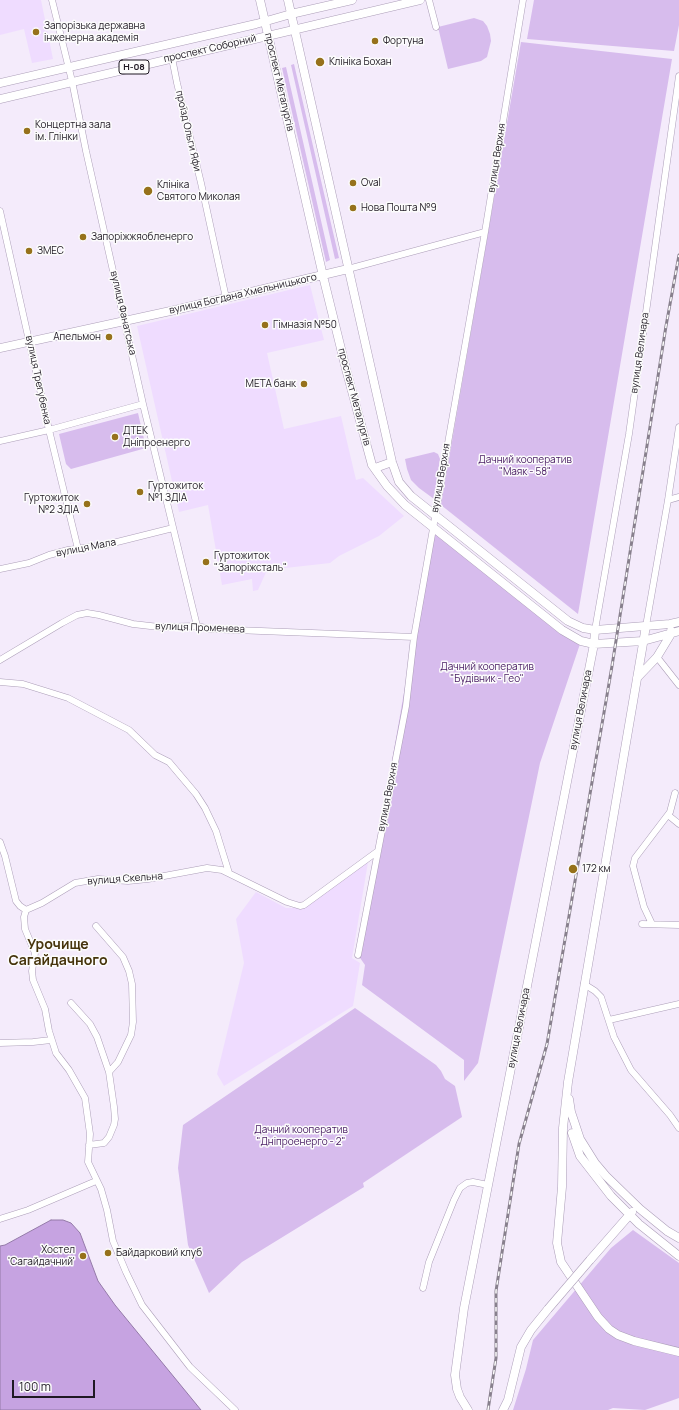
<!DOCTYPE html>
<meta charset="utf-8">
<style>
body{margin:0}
#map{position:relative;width:679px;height:1410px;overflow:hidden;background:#f4ebfb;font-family:Manrope,sans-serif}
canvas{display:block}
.scale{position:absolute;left:12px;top:1380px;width:83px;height:18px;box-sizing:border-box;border:2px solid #1f1923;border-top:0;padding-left:5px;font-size:12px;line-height:14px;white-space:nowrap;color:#1f1923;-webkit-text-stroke:3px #fcfcfc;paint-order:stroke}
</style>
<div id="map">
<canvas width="679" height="1410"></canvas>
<div class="scale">100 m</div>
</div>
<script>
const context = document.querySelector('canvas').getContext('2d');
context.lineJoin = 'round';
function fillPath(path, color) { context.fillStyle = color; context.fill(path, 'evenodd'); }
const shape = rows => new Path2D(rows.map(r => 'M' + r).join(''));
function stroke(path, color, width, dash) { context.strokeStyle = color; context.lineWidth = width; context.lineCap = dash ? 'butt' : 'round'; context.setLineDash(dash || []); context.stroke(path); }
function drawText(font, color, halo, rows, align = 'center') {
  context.font = font + ' Manrope,sans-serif'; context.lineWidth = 3; context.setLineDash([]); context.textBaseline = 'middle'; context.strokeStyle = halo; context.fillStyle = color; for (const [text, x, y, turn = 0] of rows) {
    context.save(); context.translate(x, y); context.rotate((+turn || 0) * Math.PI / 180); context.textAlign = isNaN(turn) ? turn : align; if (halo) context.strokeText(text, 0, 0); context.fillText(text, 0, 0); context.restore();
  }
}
fillPath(shape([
 [0,0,41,0,53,59,32,63,24,29,0,35],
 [310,285,324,340,267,353,284,429,341,416,356,480,363,478,404,516,379,536,339,556,330,563,267,570,258,590,253,591,252,579,222,585,208,505,179,512,137,326],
 [368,862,352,958,360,963,353,1006,224,1086,217,1074,244,963,236,919,256,892,286,908,302,908]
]), '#efdcff');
fillPath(shape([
 [534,0,679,0,679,25,674,51,527,39],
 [474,18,483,21,487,26,490,34,491,41,487,57,481,61,448,69,438,27],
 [521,42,672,59,578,614,441,505],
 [294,64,339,258,335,259,291,65],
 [286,67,330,260,326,262,282,68],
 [138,413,146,448,71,469,66,464,59,434],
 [434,452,438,454,440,459,434,499,419,488,411,480,407,469,405,459],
 [433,527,581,641,540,763,478,1063,464,1081,464,1060,362,985,365,965,358,955],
 [355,1008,436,1065,441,1071,445,1079,455,1086,462,1117,363,1183,364,1187,242,1262,209,1293,188,1245,178,1168,183,1125],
 [633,1230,679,1263,679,1398,645,1410,613,1408,608,1410,513,1410,526,1369,533,1340,611,1248]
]), '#d7bced');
const water = shape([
 [51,1220,63,1220,71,1223,80,1233,98,1281,115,1305,201,1410,0,1410,0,1246,5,1245,51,1220]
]);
fillPath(water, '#c6a3e1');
stroke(water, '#947aa8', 1);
const minor = shape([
 [52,0,72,81,86,151,143,404,197,626],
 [429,0,436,27],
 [172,58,177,83,201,183,226,298],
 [0,211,49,430,78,549],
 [348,269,485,232],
 [0,441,49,430,143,404],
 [668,500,679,497],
 [0,569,29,563,49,555,68,550,105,545,173,528],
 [646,626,668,500,679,427],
 [595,630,629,434,679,76],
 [657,657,679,685],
 [0,660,62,623,77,615,87,613,99,615,133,624,159,627,197,626,210,629,414,637],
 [0,682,23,684,68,698,129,730,155,755,169,762,196,794,205,808,216,831,229,873],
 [668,815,679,824],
 [0,842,5,856,16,901,20,906,26,910,42,903,75,883,98,879,128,881,148,879,207,868,222,870,287,902,300,906,304,905,378,851],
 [26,910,24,917,25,929,35,953,32,971,33,980,45,1009,49,1031,56,1053,69,1070,85,1098,90,1134,88,1162,101,1189,107,1210,113,1241,126,1272,142,1305,190,1367,235,1410],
 [642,924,679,925],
 [652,924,644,907,633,866,635,858,670,812,675,793],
 [358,955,406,706,414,637,485,232,523,0],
 [584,984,595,991,601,997,614,1037,631,1070,670,1115,679,1128],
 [71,1003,90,1024,97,1037,109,1072,118,1062,131,1035,133,1022,132,984,129,971,123,957,96,926],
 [609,1020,679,1004],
 [0,1043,33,1042,51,1040],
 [89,1145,104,1143,109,1137,114,1125,115,1119,114,1107,109,1072],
 [0,1219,28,1210,96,1181],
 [423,1288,429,1262,454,1200,460,1188,467,1183,473,1182,488,1185]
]);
const major = shape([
 [260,0,323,276,346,369,372,465,387,486,405,505,562,630,581,641,594,644,643,641,679,631],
 [288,0,392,462,399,482,411,496,568,621,583,628,595,630,670,624,679,622],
 [0,83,256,24,291,14,352,0],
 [0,99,420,0],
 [0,348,175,310,348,269],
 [375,468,392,462],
 [646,626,568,1082,563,1128,562,1187,557,1243,561,1262,598,1317,609,1329,618,1335,634,1341,679,1352],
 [637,678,657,657,671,634,671,631],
 [569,1099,571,1112,580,1139,595,1163,606,1176,640,1209,667,1231,679,1238],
 [572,1133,580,1156,611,1196,639,1224,679,1256],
 [590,1260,632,1212],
 [468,1410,460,1397,457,1389,455,1375,464,1308,594,644,595,630],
 [503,1410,508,1400,521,1347,531,1330,548,1309]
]);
stroke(minor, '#ac9eb8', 7);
stroke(major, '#ac9eb8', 9);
stroke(minor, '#fff', 6);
stroke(major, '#fff', 8);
const rail = shape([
 [488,1410,496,1358,496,1291,519,1144,547,1044,612,666,666,326,679,255]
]);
stroke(rail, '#88808d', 3);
stroke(rail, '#fcfcfc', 1.5, [4.5]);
const majorBridge = shape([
 [548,1309,590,1260]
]);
stroke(majorBridge, '#ac9eb8', 9, []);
stroke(majorBridge, '#fff', 8);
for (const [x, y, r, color] of [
 [36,32,4,"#96711b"],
 [375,41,4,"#96711b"],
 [320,62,5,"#96711b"],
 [27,131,4,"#96711b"],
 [353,183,4,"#96711b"],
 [148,191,5,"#96711b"],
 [353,208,4,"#96711b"],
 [83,237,4,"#96711b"],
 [29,251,4,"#96711b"],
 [265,325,4,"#96711b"],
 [109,337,4,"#96711b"],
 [304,384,4,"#96711b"],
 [115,437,4,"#96711b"],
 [140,492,4,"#96711b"],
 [87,504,4,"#96711b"],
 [206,562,4,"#96711b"],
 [573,869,5,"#96711b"],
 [108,1253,4,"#96711b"],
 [83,1256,4,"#96711b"]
]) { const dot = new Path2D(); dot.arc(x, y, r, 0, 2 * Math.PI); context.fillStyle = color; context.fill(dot); stroke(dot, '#fcfcfc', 1.5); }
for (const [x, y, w] of [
 [134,67,30]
]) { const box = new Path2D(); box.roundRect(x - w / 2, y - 7, w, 14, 3); context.fillStyle = '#fcfcfc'; context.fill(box); stroke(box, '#1f1923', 1); }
drawText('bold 9px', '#1f1923', null, [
 ["Н-08",134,67]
]);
drawText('10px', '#1f1923', '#fcfcfc', [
 ["Запорізька державна",44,26],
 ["інженерна академія",44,38],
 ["Фортуна",383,41],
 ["Клініка Бохан",329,62],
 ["Концертна зала",35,125],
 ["ім. Глінки",35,137],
 ["Oval",361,183],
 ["Клініка",157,185],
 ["Святого Миколая",157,197],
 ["Нова Пошта №9",361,208],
 ["Запоріжжяобленерго",91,237],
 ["ЗМЕС",37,251],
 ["Гімназія №50",273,325],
 ["Апельмон",101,337,"right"],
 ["МЕТА банк",296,384,"right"],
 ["ДТЕК",123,431],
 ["Дніпроенерго",123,443],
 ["Гуртожиток",148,486],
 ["№1 ЗДІА",148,498],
 ["Гуртожиток",79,498,"right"],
 ["№2 ЗДІА",79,510,"right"],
 ["Гуртожиток",214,556],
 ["\"Запоріжсталь\"",214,568],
 ["172 км",582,869],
 ["Хостел",75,1250,"right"],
 ["'Сагайдачний'",75,1262,"right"],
 ["Байдарковий клуб",116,1253]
], 'left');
drawText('10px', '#1f1923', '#fcfcfc', [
 ["проспект Соборний",210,49,-13],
 ["проспект Металургів",279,82,77],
 ["проїзд Ольги Яфи",188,131,77],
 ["вулиця Верхня",497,158,-81],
 ["вулиця Богдана Хмельницького",243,294,-13],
 ["вулиця Фанатська",123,313,77],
 ["вулиця Величара",640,353,-82],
 ["вулиця Трегубенка",38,380,78],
 ["проспект Металургів",354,397,75],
 ["вулиця Верхня",441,478,-80],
 ["вулиця Мала",86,548,-11],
 ["вулиця Променева",200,628,2],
 ["вулиця Величара",581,710,-79],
 ["вулиця Верхня",388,797,-79],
 ["вулиця Скельна",125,879,-4],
 ["вулиця Величара",519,1028,-79]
]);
drawText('10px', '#461961', '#fcfcfc', [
 ["Дачний кооператив",525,460],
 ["\"Маяк - 58\"",525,472],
 ["Дачний кооператив",487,667],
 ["\"Будівник - Гео\"",487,679],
 ["Дачний кооператив",301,1130],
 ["\"Дніпроенерго - 2\"",301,1142]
]);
drawText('bold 14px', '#46340c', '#fcfcfc', [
 ["Урочище",58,945],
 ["Сагайдачного",58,961]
]);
</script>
